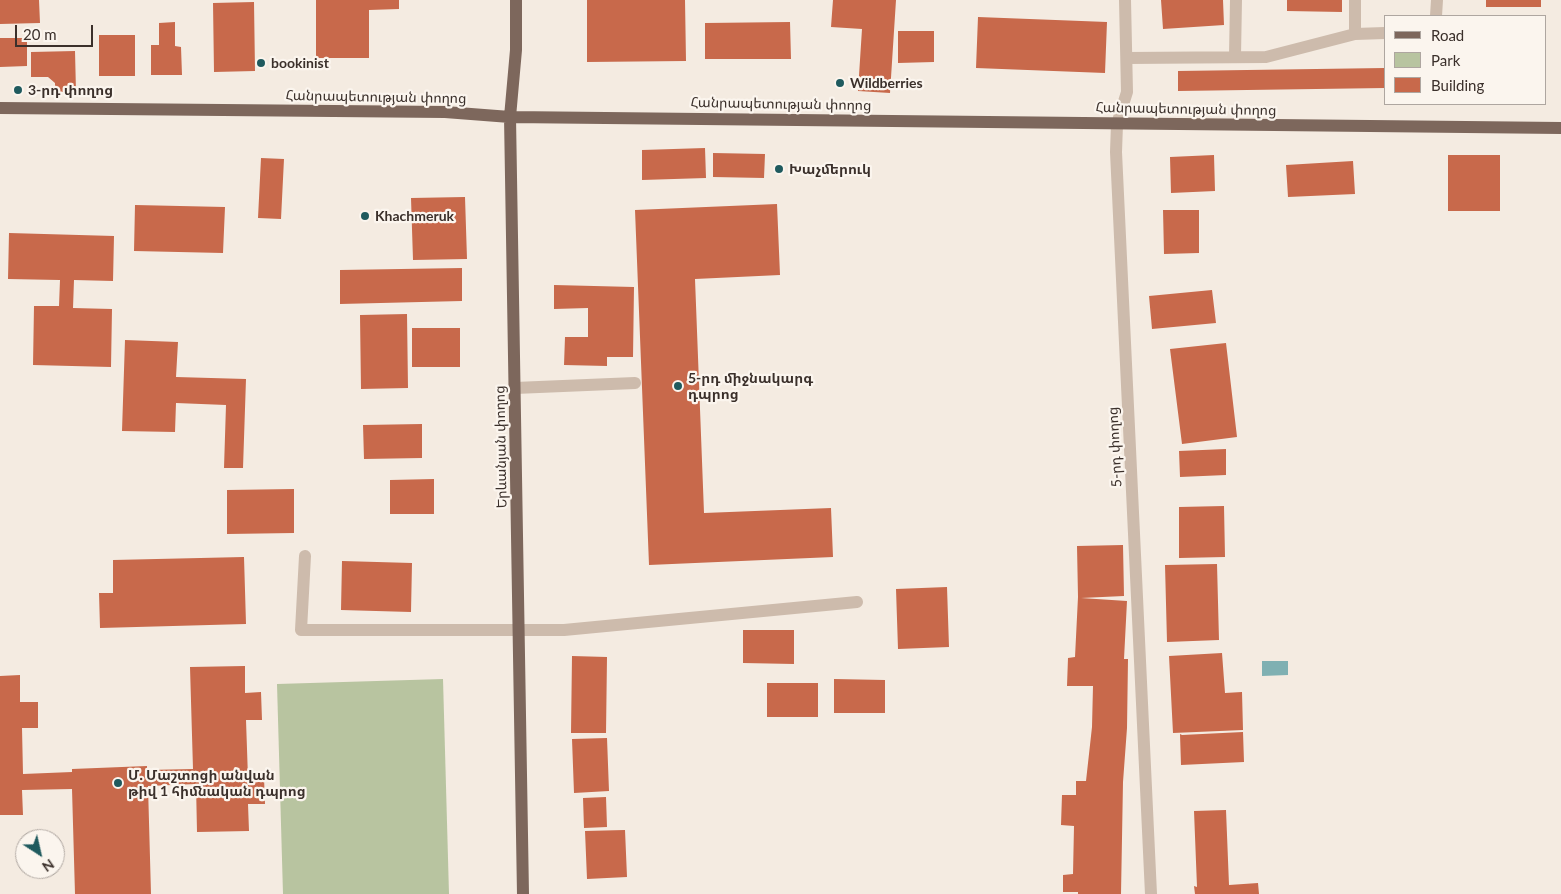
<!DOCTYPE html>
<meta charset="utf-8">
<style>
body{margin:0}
#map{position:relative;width:1561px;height:894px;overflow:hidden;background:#f4ebe1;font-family:Lato,sans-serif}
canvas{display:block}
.legend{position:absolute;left:1384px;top:15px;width:162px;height:90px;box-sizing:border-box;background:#fbf5ee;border:1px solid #aea6a0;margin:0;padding:6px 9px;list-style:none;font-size:15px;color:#3b302b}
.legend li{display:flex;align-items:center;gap:10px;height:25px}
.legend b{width:25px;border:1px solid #aea6a0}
.north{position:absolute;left:15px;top:829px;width:50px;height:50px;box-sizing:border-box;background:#fbf5ee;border:1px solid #aea6a0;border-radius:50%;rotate:145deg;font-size:14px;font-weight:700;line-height:20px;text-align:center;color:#3b302b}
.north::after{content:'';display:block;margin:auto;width:18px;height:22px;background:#1f5a5e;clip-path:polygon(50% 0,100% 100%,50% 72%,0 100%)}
.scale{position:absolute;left:15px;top:25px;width:78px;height:22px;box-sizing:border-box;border:2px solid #3b302b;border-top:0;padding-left:6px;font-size:15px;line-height:18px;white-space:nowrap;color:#3b302b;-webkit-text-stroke:4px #fbf5ee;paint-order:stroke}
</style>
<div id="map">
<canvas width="1561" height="894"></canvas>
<ul class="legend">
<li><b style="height:6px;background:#7d675c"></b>Road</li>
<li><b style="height:14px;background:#b8c4a0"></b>Park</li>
<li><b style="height:14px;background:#c8694b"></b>Building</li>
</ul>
<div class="north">N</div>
<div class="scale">20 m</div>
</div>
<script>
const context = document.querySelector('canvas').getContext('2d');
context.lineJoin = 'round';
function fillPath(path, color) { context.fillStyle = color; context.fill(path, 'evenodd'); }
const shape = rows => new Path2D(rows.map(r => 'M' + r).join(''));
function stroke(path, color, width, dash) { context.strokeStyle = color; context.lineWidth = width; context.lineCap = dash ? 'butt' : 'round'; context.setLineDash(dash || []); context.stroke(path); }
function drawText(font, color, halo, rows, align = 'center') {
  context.font = font + ' Lato,"Noto Sans Armenian",sans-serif'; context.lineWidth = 4.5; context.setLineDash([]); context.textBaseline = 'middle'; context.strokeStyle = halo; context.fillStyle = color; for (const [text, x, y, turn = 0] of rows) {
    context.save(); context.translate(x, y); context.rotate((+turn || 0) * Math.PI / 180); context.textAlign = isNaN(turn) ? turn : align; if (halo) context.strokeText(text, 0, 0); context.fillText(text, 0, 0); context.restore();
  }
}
fillPath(shape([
 [443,679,449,894,283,894,277,684]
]), '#b8c4a0');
fillPath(shape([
 [1262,661,1288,661,1288,675,1262,676]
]), '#7fb0b2');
fillPath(shape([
 [0,0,39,0,40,23,0,24],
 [316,0,399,0,399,9,369,10,369,58,316,58],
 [587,0,685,0,686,61,587,62],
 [833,0,896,0,890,93,858,91,862,29,831,27],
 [1161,0,1223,0,1224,25,1163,29],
 [1287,0,1342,0,1342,12,1287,11],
 [1486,0,1541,0,1541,7,1486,7],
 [254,2,255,71,214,72,213,3],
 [978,17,1107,22,1105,73,976,68],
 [175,22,175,46,181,47,182,75,151,75,151,45,159,45,159,23],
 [790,22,791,59,705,59,705,23],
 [898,31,934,31,934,62,898,63],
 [99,35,135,35,135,76,99,76],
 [0,38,27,38,27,66,0,67],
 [75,51,76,92,55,92,55,83,48,77,31,77,31,52],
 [1385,68,1385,88,1178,91,1178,71],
 [705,148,706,178,642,180,642,150],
 [713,153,765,154,764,178,713,177],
 [1214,155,1215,191,1171,193,1170,157],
 [1448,155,1500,155,1500,211,1448,211],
 [261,158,284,159,281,219,258,218],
 [1353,161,1355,194,1288,197,1286,165],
 [465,197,467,259,413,260,411,198],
 [777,204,780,275,695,279,704,513,831,508,833,557,649,565,635,210],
 [135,205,225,207,223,253,134,251],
 [1163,210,1199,210,1199,253,1164,254],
 [9,233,114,236,113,281,74,280,73,308,112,309,111,367,33,365,34,306,59,306,60,280,8,279],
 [462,268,462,301,340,304,340,270],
 [554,285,634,287,633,357,607,357,607,366,564,365,565,337,588,337,588,308,554,309],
 [1212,290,1216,323,1152,329,1149,296],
 [407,314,408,388,361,389,360,315],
 [412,328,460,328,460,367,412,367],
 [125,340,178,342,176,377,246,379,243,468,224,468,226,405,176,403,175,432,122,431],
 [1226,343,1237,437,1182,444,1170,349],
 [422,424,422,458,364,459,363,425],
 [1226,449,1226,475,1180,477,1179,451],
 [434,479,434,514,390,514,390,480],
 [294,489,294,533,227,534,227,490],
 [1224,506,1225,557,1179,558,1179,507],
 [1123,545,1124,596,1081,598,1127,601,1124,659,1128,659,1127,728,1123,782,1121,894,1078,894,1078,892,1063,892,1063,875,1073,874,1074,826,1061,825,1062,795,1076,795,1076,781,1086,781,1092,727,1093,686,1067,686,1068,658,1075,657,1078,597,1077,546],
 [244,557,246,624,100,628,99,593,113,593,113,560],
 [342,561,412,563,411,612,341,610],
 [1217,564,1219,640,1167,642,1165,565],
 [947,587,949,647,898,649,896,589],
 [743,630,794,630,794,664,743,663],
 [1222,653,1225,693,1242,692,1243,730,1173,733,1169,656],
 [572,656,607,657,606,733,571,733],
 [245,666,245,693,261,692,262,720,246,720,248,778,264,777,265,804,248,804,249,831,197,832,196,784,148,786,151,894,75,894,72,789,22,790,23,815,0,815,0,676,20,675,20,702,38,702,38,728,22,728,23,774,72,772,72,769,147,766,147,770,193,769,190,667],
 [834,679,885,680,885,713,834,713],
 [767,683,818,683,818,717,767,717],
 [1243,732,1244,762,1181,765,1180,734,1182,735],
 [607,738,609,791,574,793,572,739],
 [606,797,607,827,584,828,583,798],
 [1226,810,1229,885,1258,883,1259,894,1195,894,1194,886,1197,887,1194,811],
 [625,830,627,877,587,879,585,831]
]), '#c8694b');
stroke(shape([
 [1436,16,1437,0],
 [1355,34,1355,0],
 [1235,56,1236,0],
 [1127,58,1266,57,1355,34,1385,33],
 [515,388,635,383],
 [305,556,301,630,564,630,857,602]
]), '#cdbbac', 12);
stroke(shape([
 [1125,0,1127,92,1117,124,1116,152,1151,894]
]), '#cdbbac', 12);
stroke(shape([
 [516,0,516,50,510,117,523,894],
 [0,108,445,112,510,117,1561,128]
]), '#7d675c', 12);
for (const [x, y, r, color] of [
 [261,63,5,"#1f5a5e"],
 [840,83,5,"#1f5a5e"],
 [18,90,5,"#1f5a5e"],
 [779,169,5,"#1f5a5e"],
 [365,216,5,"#1f5a5e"],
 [678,386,5,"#1f5a5e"],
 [118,783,5,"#1f5a5e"]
]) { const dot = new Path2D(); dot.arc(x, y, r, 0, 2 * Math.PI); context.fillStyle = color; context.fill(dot); stroke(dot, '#fbf5ee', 2); }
drawText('bold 14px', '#3b302b', '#fbf5ee', [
 ["bookinist",271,63],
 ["Wildberries",850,83],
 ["3-րդ փողոց",28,90],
 ["Խաչմերուկ",789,169],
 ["Khachmeruk",375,216],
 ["5-րդ միջնակարգ",688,378],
 ["դպրոց",688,394],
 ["Մ. Մաշտոցի անվան",128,775],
 ["թիվ 1 հիմնական դպրոց",128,791]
], 'left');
drawText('14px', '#3b302b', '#fbf5ee', [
 ["Հանրապետության փողոց",376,97,1],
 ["Հանրապետության փողոց",781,104,1],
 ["Հանրապետության փողոց",1186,109,1],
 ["Երևանյան փողոց",501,447,-91],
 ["5-րդ փողոց",1115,447,-93]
]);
</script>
